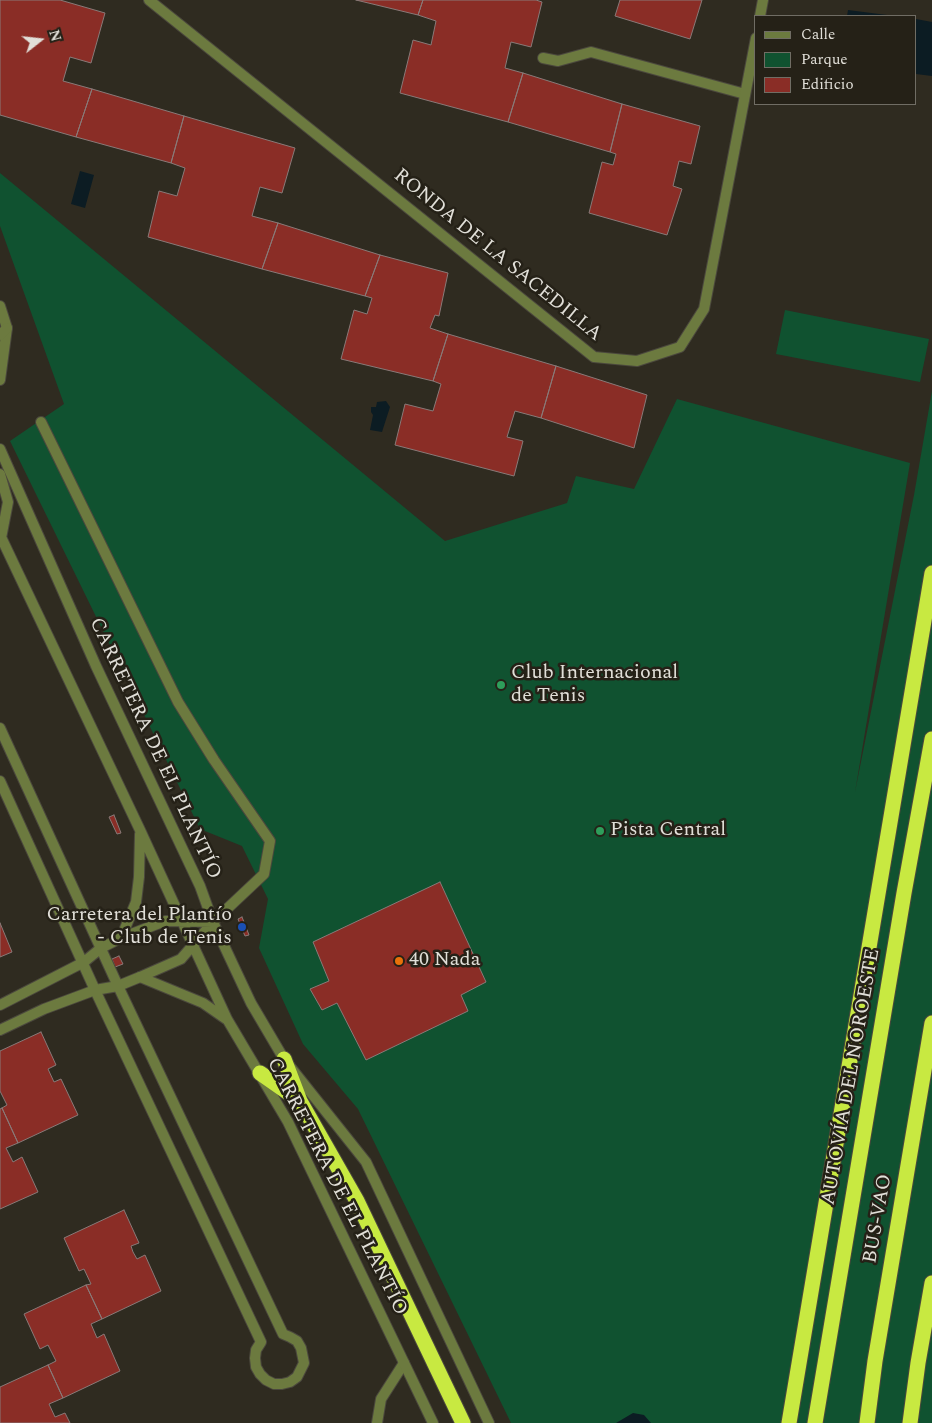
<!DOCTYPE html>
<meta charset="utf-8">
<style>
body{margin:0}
#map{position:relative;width:932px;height:1423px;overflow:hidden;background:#2f2b20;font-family:Spectral,serif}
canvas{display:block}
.legend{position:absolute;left:754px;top:15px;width:162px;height:90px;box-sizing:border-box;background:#252117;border:1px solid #706d64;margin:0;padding:6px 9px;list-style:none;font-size:15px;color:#e1dfd8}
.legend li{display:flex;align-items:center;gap:10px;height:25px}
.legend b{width:25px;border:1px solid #706d64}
.north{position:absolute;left:15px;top:15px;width:50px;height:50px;-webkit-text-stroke:4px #252117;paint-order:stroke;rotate:74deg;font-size:14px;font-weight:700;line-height:20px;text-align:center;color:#e1dfd8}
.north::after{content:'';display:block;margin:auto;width:18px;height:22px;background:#e1dfd8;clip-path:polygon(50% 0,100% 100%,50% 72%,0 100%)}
</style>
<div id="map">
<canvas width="932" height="1423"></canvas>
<ul class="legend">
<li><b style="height:6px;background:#6c7a3f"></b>Calle</li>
<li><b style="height:14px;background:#105230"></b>Parque</li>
<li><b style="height:14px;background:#8a2d26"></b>Edificio</li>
</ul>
<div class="north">N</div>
</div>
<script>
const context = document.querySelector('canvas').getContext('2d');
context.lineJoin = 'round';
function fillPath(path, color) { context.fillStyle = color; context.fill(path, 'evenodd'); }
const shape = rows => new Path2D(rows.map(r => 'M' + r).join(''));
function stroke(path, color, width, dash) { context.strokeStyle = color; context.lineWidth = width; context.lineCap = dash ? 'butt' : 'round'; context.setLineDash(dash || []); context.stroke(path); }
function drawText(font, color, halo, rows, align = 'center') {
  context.font = font + ' Spectral,serif'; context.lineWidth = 5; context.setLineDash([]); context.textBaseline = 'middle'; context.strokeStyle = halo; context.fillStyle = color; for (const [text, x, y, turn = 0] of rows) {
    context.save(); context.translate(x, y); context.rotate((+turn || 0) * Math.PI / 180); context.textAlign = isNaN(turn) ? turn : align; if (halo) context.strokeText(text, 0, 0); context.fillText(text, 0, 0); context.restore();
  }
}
fillPath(shape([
 [0,173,445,541,567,503,576,476,634,489,677,399,910,463,855,792,914,495,932,391,932,1423,511,1423,358,1109,303,1044,259,948,268,899,242,846,200,829,10,441,64,404,0,226],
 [785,310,929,339,920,382,776,354]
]), '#105230');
fillPath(shape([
 [848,10,895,16,847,16],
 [916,19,932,22,932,76,916,74],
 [80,171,94,175,85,208,71,204],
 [386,401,390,407,382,432,370,430,373,415,371,412,371,407,376,407,377,402],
 [633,1413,644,1415,651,1423,616,1423]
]), '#0c1c23');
const building = shape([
 [0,0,60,0,105,13,91,63,70,57,63,81,92,89,76,137,0,115,0,0],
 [356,0,423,0,418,15,356,0],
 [423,0,536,0,542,2,531,47,511,42,505,68,523,73,508,122,400,93,413,40,431,45,436,21,418,15,423,0],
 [620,0,702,0,690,39,615,16,620,0],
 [523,73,622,104,610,152,508,122,523,73],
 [92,89,184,116,171,163,76,137,92,89],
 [622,104,700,126,691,164,679,161,673,186,682,189,667,235,589,213,602,162,613,165,616,154,610,152,622,104],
 [184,116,295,148,282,193,260,187,252,216,278,223,262,269,148,237,159,191,177,196,185,168,171,163,184,116],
 [278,223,380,255,365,296,262,269,278,223],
 [380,255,448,273,439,316,435,315,430,328,448,334,433,381,341,359,354,310,367,314,372,298,365,296,380,255],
 [448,334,556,366,541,418,515,411,507,437,523,441,514,476,395,445,405,404,433,411,441,384,433,381,448,334],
 [556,366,647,395,634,448,541,418,556,366],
 [114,815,121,833,117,834,109,817,114,815],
 [440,882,486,982,461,995,468,1011,366,1060,337,1003,322,1010,310,989,329,981,313,942,440,882],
 [242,917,249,935,245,936,238,919,242,917],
 [0,923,12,952,0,957,0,923],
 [119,956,123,964,115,967,112,959,119,956],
 [41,1032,56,1065,48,1069,54,1082,61,1079,78,1115,18,1143,2,1108,7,1105,0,1091,0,1051,41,1032],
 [2,1108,18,1143,6,1148,13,1162,22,1157,38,1192,0,1209,0,1109,2,1108],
 [124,1210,139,1243,131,1246,133,1252,137,1259,145,1255,161,1291,102,1319,86,1285,91,1284,84,1269,79,1271,64,1238,124,1210],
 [86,1285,102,1319,91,1324,97,1338,104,1334,120,1371,63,1398,48,1365,56,1361,48,1345,40,1349,24,1314,86,1285],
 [48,1365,63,1398,49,1404,55,1417,65,1413,70,1423,0,1423,0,1387,48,1365]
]);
fillPath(building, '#8a2d26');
stroke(building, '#897a78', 1);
const service = shape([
 [543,58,558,61,591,52,745,94],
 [41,422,178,702,214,760,270,841,264,874,213,922]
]);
const minor = shape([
 [149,0,594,357,637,361,680,347,704,309,756,38],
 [760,16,763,0],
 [0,306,7,328,0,380],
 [0,728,118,986,283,1334,290,1337,297,1341,301,1348,304,1363,297,1377,290,1382,282,1384,274,1384,266,1380,260,1374,256,1367,255,1358,256,1350,261,1342,95,990,0,781],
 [0,1005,84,962,101,948,121,938],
 [0,1030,44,1009,95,990,118,986,140,977],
 [377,1423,381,1399,404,1363]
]);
const tertiary = shape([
 [0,335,7,328],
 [0,449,96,666,200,886,213,922,251,1003,284,1059,366,1162,489,1423],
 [0,474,8,502,1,538],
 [0,535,140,830,227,1019,288,1122,433,1423],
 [121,938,136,902,139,877,140,834],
 [121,938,165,921,213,922],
 [140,977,203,1003,226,1019],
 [140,977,181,959,213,922]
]);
const motorway = shape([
 [284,1059,300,1101,357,1201,463,1423],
 [260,1073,300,1101],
 [789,1423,932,573],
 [815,1423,904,893,932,739],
 [867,1423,875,1361,932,1023],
 [910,1423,918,1363,932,1283]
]);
stroke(service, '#4b483d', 12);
stroke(minor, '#4b483d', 12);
stroke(tertiary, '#4b483d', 12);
stroke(motorway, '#4b483d', 17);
stroke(service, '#6c7a3f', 10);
stroke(minor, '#6c7a3f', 10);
stroke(tertiary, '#6c7a3f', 10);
stroke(motorway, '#c8e941', 15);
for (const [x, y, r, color] of [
 [501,685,5,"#2e9e5b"],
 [600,831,5,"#2e9e5b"],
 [242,927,5,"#1a4fb4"],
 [399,961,5,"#e8710a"]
]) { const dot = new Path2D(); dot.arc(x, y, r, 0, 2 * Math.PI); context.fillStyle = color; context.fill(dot); stroke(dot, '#252117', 2); }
drawText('20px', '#e1dfd8', '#252117', [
 ["RONDA DE LA SACEDILLA",497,256,39],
 ["CARRETERA DE EL PLANTÍO",154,749,65],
 ["AUTOVÍA DEL NOROESTE",852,1077,-80],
 ["CARRETERA DE EL PLANTÍO",336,1187,63],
 ["BUS-VAO",879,1219,-80]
]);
drawText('20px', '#e1dfd8', '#252117', [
 ["Club Internacional",511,674],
 ["de Tenis",511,697],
 ["Pista Central",610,831],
 ["Carretera del Plantío",232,916,"right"],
 ["- Club de Tenis",232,939,"right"],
 ["40 Nada",409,961]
], 'left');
</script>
